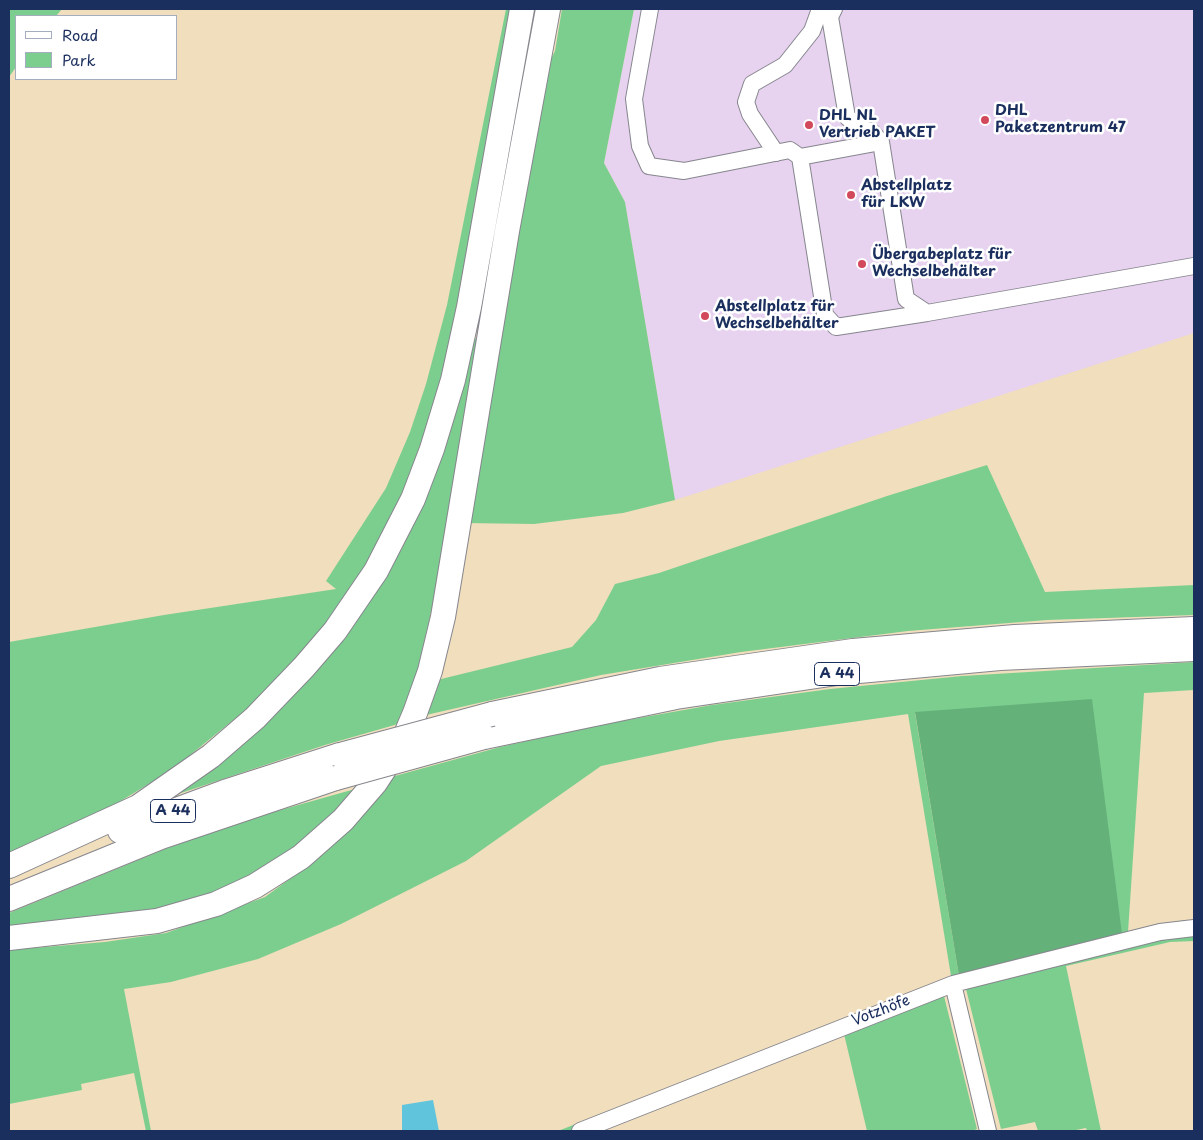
<!DOCTYPE html>
<meta charset="utf-8">
<style>
body{margin:0}
#map{position:relative;width:1203px;height:1140px;overflow:hidden;background:#f0debd;font-family:"Playpen Sans",sans-serif}
canvas{display:block}
.frame{position:absolute;inset:0;border:10px solid #1b2f5e;pointer-events:none}
.legend{position:absolute;left:15px;top:15px;width:162px;height:65px;box-sizing:border-box;background:#fff;border:1px solid #a4acbf;margin:0;padding:6px 9px;list-style:none;font-size:15px;color:#1b2f5e}
.legend li{display:flex;align-items:center;gap:10px;height:25px}
.legend b{width:25px;border:1px solid #a4acbf}
</style>
<div id="map">
<canvas width="1203" height="1140"></canvas>
<div class="frame"></div>
<ul class="legend">
<li><b style="height:6px;background:#fff"></b>Road</li>
<li><b style="height:14px;background:#7cce8f"></b>Park</li>
</ul>
</div>
<script>
const context = document.querySelector('canvas').getContext('2d');
context.lineJoin = 'round';
function fillPath(path, color) { context.fillStyle = color; context.fill(path, 'evenodd'); }
const shape = rows => new Path2D(rows.map(r => 'M' + r).join(''));
function stroke(path, color, width, dash) { context.strokeStyle = color; context.lineWidth = width; context.lineCap = dash ? 'butt' : 'round'; context.setLineDash(dash || []); context.stroke(path); }
function drawText(font, color, halo, rows, align = 'center') {
  context.font = font + ' "Playpen Sans",sans-serif'; context.lineWidth = 5; context.setLineDash([]); context.textBaseline = 'middle'; context.strokeStyle = halo; context.fillStyle = color; for (const [text, x, y, turn = 0] of rows) {
    context.save(); context.translate(x, y); context.rotate((+turn || 0) * Math.PI / 180); context.textAlign = isNaN(turn) ? turn : align; if (halo) context.strokeText(text, 0, 0); context.fillText(text, 0, 0); context.restore();
  }
}
fillPath(shape([
 [634,9,1194,9,1194,333,675,500,625,202,604,163]
]), '#e7d2ef');
fillPath(shape([
 [9,9,62,9,56,16,16,16,16,67,9,77],
 [506,9,515,9,451,371,403,495,375,550,338,607,295,665,248,708,173,769,98,815,9,858,9,642,164,615,336,589,326,581,386,488,410,432,426,384,447,305],
 [562,9,634,9,604,163,625,202,675,500,623,513,534,524,464,523,549,63,555,51],
 [475,339,480,340,433,604,413,689,398,724,325,745,163,799,319,658,453,419],
 [987,465,1045,592,1194,585,1194,615,1047,620,908,631,741,652,601,675,426,715,433,681,572,647,596,620,615,584,659,573,887,496],
 [1194,662,1194,690,1144,693,1128,932,1185,920,1194,921,1123,936,915,713,959,976,616,1114,570,1131,558,1131,951,976,908,714,719,741,601,766,466,861,341,924,258,959,171,982,124,989,151,1131,146,1131,134,1073,81,1084,82,1090,9,1104,9,950,105,942,166,933,265,897,321,856,367,805,384,779,500,747,599,725,712,705,830,689,962,676],
 [355,789,338,809,301,843,267,867,230,887,182,904,131,913,9,927,9,913,170,847,259,816],
 [1194,932,1194,941,1170,942,1066,966,1101,1131,1087,1131,1086,1128,1071,1131,1038,1131,1035,1122,1001,1129,966,989,981,980],
 [936,993,944,996,977,1129,972,1131,867,1131,844,1034,601,1131,604,1125,842,1029,856,1027,886,1015,896,1007]
]), '#7cce8f');
fillPath(shape([
 [1092,699,1122,934,959,976,915,712]
]), '#65b17a');
fillPath(shape([
 [433,1100,439,1131,402,1131,402,1105]
]), '#5fc4dc');
const minor = shape([
 [650,9,634,99,640,146,649,166,684,171,790,150,800,157,881,142],
 [834,9,830,17,847,117,859,127,872,132,881,142,906,299,927,313,1194,266],
 [776,153,750,114,746,102,752,84,785,65,812,31,820,9],
 [800,157,825,315,836,327,927,313],
 [953,984,988,1131],
 [580,1131,953,984,1160,932,1194,928]
]);
const highway = shape([
 [492,714,660,679,853,651,1015,637,1194,629],
 [484,737,676,697,837,673,1000,658,1194,649],
 [120,831,225,792,340,755],
 [9,866,138,807,211,756,255,718,304,667,335,631,376,571,413,499,432,449,453,380,469,307,522,9],
 [9,899,161,837,336,778],
 [9,938,157,921,216,904,255,886,301,857,343,820,375,783,404,739,415,713,430,671,443,617,507,231,548,9]
]);
stroke(minor, '#86868e', 18);
stroke(highway, '#86868e', 26);
stroke(minor, '#fff', 16);
stroke(highway, '#fff', 24);
const highwayBridge = shape([
 [340,755,492,714],
 [336,778,484,737]
]);
stroke(highwayBridge, '#86868e', 26, []);
stroke(highwayBridge, '#fff', 24);
for (const [x, y, r, color] of [
 [985,120,5,"#d1495b"],
 [809,125,5,"#d1495b"],
 [851,195,5,"#d1495b"],
 [862,264,5,"#d1495b"],
 [705,316,5,"#d1495b"]
]) { const dot = new Path2D(); dot.arc(x, y, r, 0, 2 * Math.PI); context.fillStyle = color; context.fill(dot); stroke(dot, '#fff', 2); }
for (const [x, y, w] of [
 [837,674,45],
 [173,811,45]
]) { const box = new Path2D(); box.roundRect(x - w / 2, y - 11.5, w, 23, 4); context.fillStyle = '#fff'; context.fill(box); stroke(box, '#1b2f5e', 1); }
drawText('bold 14px', '#1b2f5e', null, [
 ["A 44",837,674],
 ["A 44",173,811]
]);
drawText('bold 15px', '#1b2f5e', '#fff', [
 ["DHL",995,111],
 ["Paketzentrum 47",995,128],
 ["DHL NL",819,116],
 ["Vertrieb PAKET",819,133],
 ["Abstellplatz",861,186],
 ["für LKW",861,203],
 ["Übergabeplatz für",872,255],
 ["Wechselbehälter",872,272],
 ["Abstellplatz für",715,307],
 ["Wechselbehälter",715,324]
], 'left');
drawText('15px', '#1b2f5e', '#fff', [
 ["Votzhöfe",881,1011,-21]
]);
</script>
